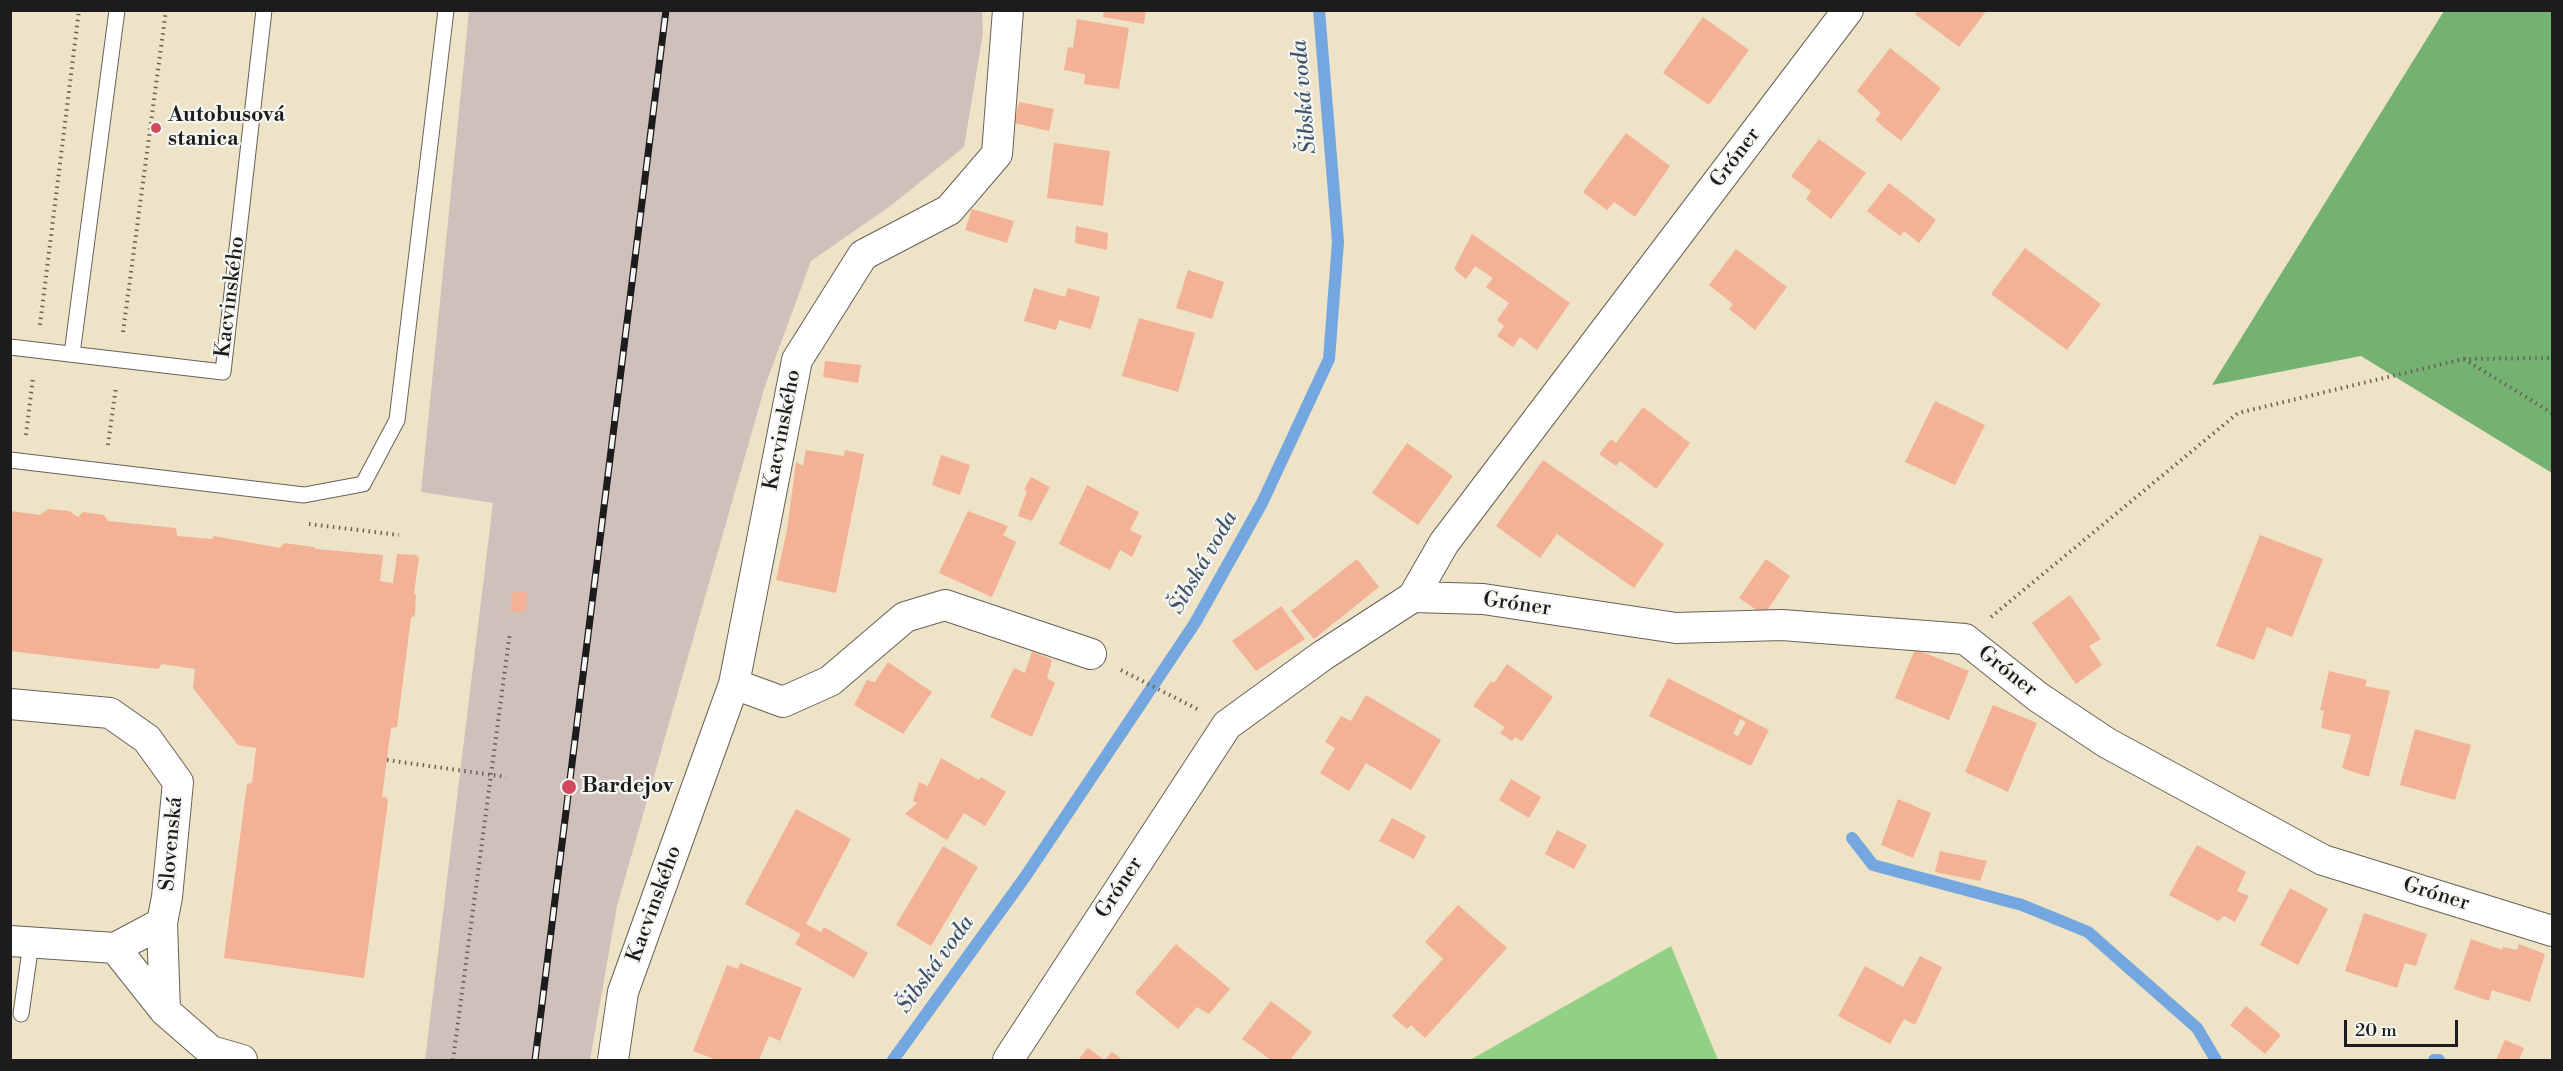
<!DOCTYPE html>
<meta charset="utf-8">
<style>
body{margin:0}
#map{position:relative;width:2563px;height:1071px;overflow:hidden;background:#eee3c6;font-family:"Libre Bodoni",serif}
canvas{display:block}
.frame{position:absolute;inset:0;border:12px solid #1c1c1c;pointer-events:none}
.scale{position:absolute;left:2344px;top:1020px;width:114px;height:27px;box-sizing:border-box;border:3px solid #1c1c1c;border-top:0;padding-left:8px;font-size:18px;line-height:21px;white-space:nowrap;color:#1c1c1c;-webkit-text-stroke:4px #f6f6f2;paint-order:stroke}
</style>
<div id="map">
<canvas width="2563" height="1071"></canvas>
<div class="frame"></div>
<div class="scale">20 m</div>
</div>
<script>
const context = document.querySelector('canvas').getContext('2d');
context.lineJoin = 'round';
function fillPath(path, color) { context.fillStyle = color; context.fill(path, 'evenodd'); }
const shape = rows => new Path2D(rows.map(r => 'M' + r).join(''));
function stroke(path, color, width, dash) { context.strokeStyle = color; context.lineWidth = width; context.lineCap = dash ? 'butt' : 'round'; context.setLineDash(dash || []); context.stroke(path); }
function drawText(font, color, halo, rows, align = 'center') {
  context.font = font + ' "Libre Bodoni",serif'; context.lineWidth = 4.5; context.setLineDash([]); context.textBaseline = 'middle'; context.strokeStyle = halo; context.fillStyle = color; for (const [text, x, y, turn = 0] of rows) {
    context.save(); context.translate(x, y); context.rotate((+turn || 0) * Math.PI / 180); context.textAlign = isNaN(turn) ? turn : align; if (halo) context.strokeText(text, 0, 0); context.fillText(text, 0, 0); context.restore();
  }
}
fillPath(shape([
 [469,11,982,11,983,33,964,147,889,207,811,261,765,386,617,906,590,1060,425,1060,493,503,421,492]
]), '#cfc0bb');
fillPath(shape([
 [1671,946,1718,1060,1470,1060]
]), '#92d085');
fillPath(shape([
 [2444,11,2552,11,2552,473,2361,356,2212,385]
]), '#75b272');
stroke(shape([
 [1852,838,1873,865,2022,905,2088,932,2197,1028,2216,1060],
 [893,1060,1025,877,1195,623,1262,503,1329,359,1338,242,1319,10],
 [2434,1060,2439,1060]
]), '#74a7e0', 12);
fillPath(shape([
 [1104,10,1146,10,1144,24,1103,17],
 [1918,10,1987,10,1959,47,1915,14],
 [1703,17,1749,50,1709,105,1663,73],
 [1077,19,1129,28,1119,89,1084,84,1085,74,1064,70,1068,47,1073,48],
 [1890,48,1941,88,1901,141,1875,120,1881,113,1857,91],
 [1019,102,1054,109,1049,131,1014,123],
 [1626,133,1670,166,1635,217,1614,202,1607,210,1583,192],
 [1819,139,1866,173,1831,219,1806,199,1811,191,1791,176],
 [1054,143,1110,151,1103,206,1047,198],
 [1889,183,1936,220,1919,243,1904,231,1900,236,1867,211],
 [972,209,1014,221,1007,243,965,230],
 [1076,226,1108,233,1107,250,1075,243],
 [1472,234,1570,303,1537,350,1520,337,1513,347,1497,336,1504,326,1497,320,1509,303,1486,287,1493,278,1475,266,1466,279,1454,269],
 [2025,248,2101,304,2067,350,1991,294],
 [1736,249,1787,287,1755,330,1729,309,1733,304,1709,285],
 [1188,270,1224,282,1212,319,1176,308],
 [1034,288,1065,297,1068,288,1100,297,1091,329,1059,320,1056,330,1024,321],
 [1139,318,1195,333,1178,392,1122,376],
 [825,361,861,365,858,383,823,377],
 [1935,401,1985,425,1955,485,1905,462],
 [1643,407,1690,443,1656,489,1620,461,1616,466,1599,454,1611,439,1616,443],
 [1407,443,1453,476,1418,525,1372,493],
 [806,450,844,456,845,450,864,454,836,593,776,580,787,530,796,462,803,466],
 [941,455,970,465,960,495,932,485],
 [1543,460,1664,544,1634,588,1557,534,1540,558,1496,526],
 [1031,477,1050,487,1032,521,1018,516,1027,491,1024,490],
 [1087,485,1139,512,1130,530,1142,536,1132,557,1120,550,1110,570,1059,544],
 [48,509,69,511,78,517,83,512,104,515,108,521,176,528,177,536,212,539,214,536,280,548,284,543,314,547,316,549,383,555,380,581,393,583,397,554,416,555,419,558,414,593,416,595,415,615,411,618,397,727,391,728,382,797,386,797,388,801,364,978,224,958,247,784,252,783,256,748,238,745,193,688,195,669,162,664,158,669,10,651,10,511,40,515],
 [968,511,1008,526,1003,535,1016,542,992,597,939,573],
 [2260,535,2323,559,2292,637,2267,627,2254,660,2216,646],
 [1357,559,1379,587,1314,639,1291,611],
 [1766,559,1790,576,1764,615,1739,598],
 [513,591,528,593,525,613,510,611],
 [2070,595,2101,639,2089,646,2102,665,2076,684,2032,623],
 [1281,606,1305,639,1256,671,1232,641],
 [1915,649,1969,671,1949,720,1895,698],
 [1032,651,1052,660,1047,678,1055,683,1032,737,990,717,1014,668,1025,673],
 [888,662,932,692,903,734,854,705,867,680,875,682],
 [1507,664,1553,697,1522,741,1515,737,1512,741,1500,733,1505,727,1473,706,1491,681,1494,683],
 [2329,671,2367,680,2365,686,2390,691,2369,777,2342,768,2351,735,2321,728,2324,711,2320,710],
 [1668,678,1769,730,1751,766,1649,716],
 [1740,719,1746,722,1738,736,1733,734],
 [1366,695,1441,740,1411,790,1366,763,1349,791,1320,773,1335,748,1325,742,1341,716,1351,721],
 [1993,705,2037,723,2008,792,1965,772],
 [2415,729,2471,745,2455,800,2400,785],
 [941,758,979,780,981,777,1006,792,985,826,964,813,947,840,905,814,917,803,913,801,919,782,928,786],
 [1511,779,1541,797,1529,818,1499,800],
 [1898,799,1931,813,1913,858,1881,845],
 [796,809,851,839,806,924,821,932,824,927,868,953,854,978,795,944,801,934,745,904],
 [1392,818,1426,836,1414,859,1379,841],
 [1557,830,1587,845,1574,869,1545,854],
 [2197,845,2246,872,2237,891,2249,896,2235,922,2224,916,2218,921,2169,895],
 [943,846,978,867,931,946,896,925],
 [1940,851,1987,861,1980,881,1935,872],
 [2290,888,2328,909,2298,965,2260,945],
 [1458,905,1507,948,1425,1038,1411,1025,1407,1029,1392,1016,1443,959,1425,942],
 [2364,913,2427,934,2416,966,2405,963,2397,988,2345,971],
 [2471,939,2502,950,2503,947,2517,950,2519,944,2545,954,2530,1002,2492,990,2489,1001,2454,989],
 [1176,944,1230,989,1209,1014,1197,1007,1178,1029,1135,993],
 [1920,956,1942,967,1915,1025,1904,1019,1890,1044,1838,1016,1865,966,1903,987],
 [740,963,802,988,780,1041,769,1036,759,1060,717,1060,693,1051,727,965,738,969],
 [1271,1001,1312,1032,1290,1060,1271,1060,1242,1039],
 [2246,1006,2281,1035,2265,1054,2230,1025],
 [2505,1040,2524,1048,2519,1060,2496,1060],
 [1088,1048,1104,1060,1078,1060],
 [1112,1052,1123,1060,1105,1060]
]), '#f3b196');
const service = shape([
 [10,347,223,372,264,10],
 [72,354,117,10],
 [10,460,304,495,363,484,397,420,446,10],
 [21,1014,31,943]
]);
const minor = shape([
 [1413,597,1483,599,1676,628,1782,625,1965,639,2038,697,2107,743,2323,860,2552,931],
 [734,684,783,702,830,681,905,617,945,605,1091,654],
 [10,704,110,713,147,739,178,782,167,897,162,923,165,1011],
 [10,941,115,948,162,923],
 [115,948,165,1011,211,1051,242,1060],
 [613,1060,623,992,734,684,797,360,863,255,949,210,997,154,1008,10],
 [1008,1060,1227,725,1322,656,1413,597,1444,543,1848,10]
]);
stroke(service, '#666258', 17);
stroke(minor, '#666258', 32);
stroke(shape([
 [40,325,79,10],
 [123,332,166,10],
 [2464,359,2552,413],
 [26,435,33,377],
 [108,445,116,387],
 [309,524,399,535],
 [1991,617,2238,413,2463,359,2552,358],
 [1121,670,1197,709],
 [387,760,506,777],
 [453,1060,510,632]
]), '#666258', 4, [1.5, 4.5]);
stroke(service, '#fff', 15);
stroke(minor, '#fff', 30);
const rail = shape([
 [535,1060,666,10]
]);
stroke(rail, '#1c1c1c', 7);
stroke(rail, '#f6f6f2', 4.5, [14]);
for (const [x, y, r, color] of [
 [156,128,6,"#d1495b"],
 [569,787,8,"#d1495b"]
]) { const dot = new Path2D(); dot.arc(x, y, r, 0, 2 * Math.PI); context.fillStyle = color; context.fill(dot); stroke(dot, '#f6f6f2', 2); }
drawText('bold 21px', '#1c1c1c', '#f6f6f2', [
 ["Autobusová",168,116],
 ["stanica",168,140],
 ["Bardejov",582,787]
], 'left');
drawText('21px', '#1c1c1c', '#f6f6f2', [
 ["Gróner",1736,158,-53],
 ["Kacvinského",231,297,-83],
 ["Kacvinského",783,430,-79],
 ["Gróner",1517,605,8],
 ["Gróner",2007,672,38],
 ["Slovenská",172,844,-85],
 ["Gróner",1120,888,-57],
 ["Gróner",2436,895,17],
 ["Kacvinského",655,904,-70]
]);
drawText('italic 22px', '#3f546a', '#f6f6f2', [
 ["Šibská voda",1305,97,-95],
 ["Šibská voda",1204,563,-60],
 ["Šibská voda",936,965,-54]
]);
</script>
